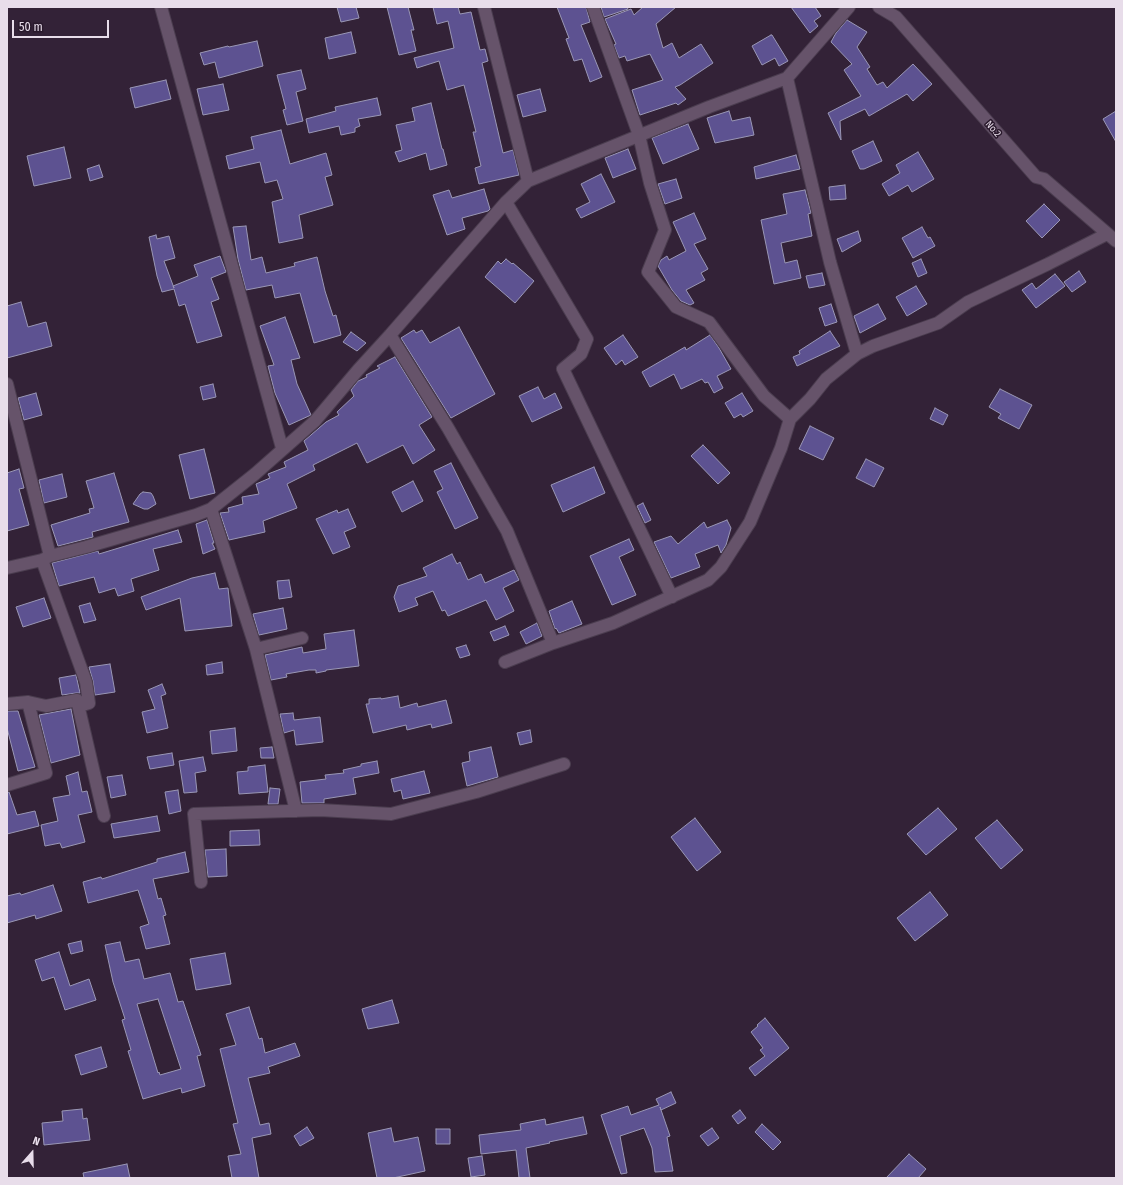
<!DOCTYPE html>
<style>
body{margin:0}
#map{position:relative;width:1123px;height:1185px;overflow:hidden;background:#332237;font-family:"Fira Sans Condensed",sans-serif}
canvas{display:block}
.frame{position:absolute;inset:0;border:8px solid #e8ddea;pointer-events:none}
.north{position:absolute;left:12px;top:1133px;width:40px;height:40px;-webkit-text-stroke:3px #29192c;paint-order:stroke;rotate:20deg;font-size:11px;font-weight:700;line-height:16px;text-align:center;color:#e8ddea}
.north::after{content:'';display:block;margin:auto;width:14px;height:18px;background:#e8ddea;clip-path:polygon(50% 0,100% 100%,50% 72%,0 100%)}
.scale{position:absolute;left:12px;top:20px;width:97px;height:18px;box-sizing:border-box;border:2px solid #e8ddea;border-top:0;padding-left:5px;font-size:12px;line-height:14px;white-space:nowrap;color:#e8ddea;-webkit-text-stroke:3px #29192c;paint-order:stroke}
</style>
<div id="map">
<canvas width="1123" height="1185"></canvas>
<div class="frame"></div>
<div class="north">N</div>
<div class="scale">50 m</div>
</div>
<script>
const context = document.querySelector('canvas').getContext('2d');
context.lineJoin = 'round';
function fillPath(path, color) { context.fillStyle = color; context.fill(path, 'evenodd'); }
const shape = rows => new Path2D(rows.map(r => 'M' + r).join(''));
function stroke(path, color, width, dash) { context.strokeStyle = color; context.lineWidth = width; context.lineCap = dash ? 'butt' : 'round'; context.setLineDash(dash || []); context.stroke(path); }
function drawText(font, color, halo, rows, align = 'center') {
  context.font = font + ' "Fira Sans Condensed",sans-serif'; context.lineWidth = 3; context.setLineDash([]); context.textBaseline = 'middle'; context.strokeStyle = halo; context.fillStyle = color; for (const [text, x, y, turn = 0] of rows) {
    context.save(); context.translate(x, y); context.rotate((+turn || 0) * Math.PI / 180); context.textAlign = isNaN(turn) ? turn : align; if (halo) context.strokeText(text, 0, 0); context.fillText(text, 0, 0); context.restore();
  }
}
const building = shape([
 [337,7,356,7,359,18,341,22,337,7],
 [387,7,408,7,414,30,411,30,416,51,399,55,387,7],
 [433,7,458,7,460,14,471,12,480,50,485,49,488,61,482,63,503,153,513,150,519,175,479,184,475,168,481,166,473,132,476,132,464,85,447,90,439,61,417,68,414,58,454,48,448,21,437,24,433,7],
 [557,7,586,7,590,22,581,25,602,77,590,82,582,59,574,61,566,39,569,38,557,7],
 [601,7,627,7,628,9,604,17,601,7],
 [643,7,676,7,656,24,663,48,672,43,679,58,701,44,713,63,680,85,675,87,686,99,678,105,676,103,640,115,632,90,663,80,650,54,627,61,625,56,619,58,614,45,616,44,605,19,631,9,634,15,643,7],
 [791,7,815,7,821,16,814,21,818,26,810,33,791,7],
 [847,20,867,32,857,47,870,67,867,69,877,85,883,82,887,88,913,64,932,84,913,101,907,94,869,116,865,109,840,121,841,140,828,113,861,96,844,70,852,64,831,42,836,33,847,20],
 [351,32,356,53,329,59,325,38,351,32],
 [771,35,772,35,788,61,779,66,775,58,762,65,752,46,771,35],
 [257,41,263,66,219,78,215,62,204,65,200,53,228,46,229,47,257,41],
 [301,70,306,89,296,92,303,121,287,125,283,110,286,109,277,75,301,70],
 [166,80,171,99,135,108,130,88,166,80],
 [223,84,229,110,203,115,197,89,223,84],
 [540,89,546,111,523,117,517,95,540,89],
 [377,98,381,115,358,119,360,126,355,128,355,132,341,135,339,126,309,133,306,119,336,111,335,107,377,98],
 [431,103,442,149,443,149,447,165,430,170,426,153,399,162,395,152,402,150,396,125,415,121,412,108,431,103],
 [729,111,732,121,750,117,754,135,715,143,707,118,729,111],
 [1116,111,1116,142,1103,119,1116,111],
 [688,124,699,149,663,164,652,138,688,124],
 [281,130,290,164,326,153,332,175,325,177,333,205,299,215,303,238,279,243,272,202,283,199,277,180,265,183,260,162,229,169,226,156,254,149,251,137,281,130],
 [873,141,882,161,864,169,860,169,852,151,873,141],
 [64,147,71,178,34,186,27,156,64,147],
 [628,149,636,169,613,178,605,158,628,149],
 [918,152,934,179,912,192,908,185,889,196,882,184,900,173,896,165,918,152],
 [796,155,800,169,756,179,754,167,796,155],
 [99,165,103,177,90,181,87,169,99,165],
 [601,174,615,202,581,218,576,209,590,202,581,184,601,174],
 [676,179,682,198,665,204,658,184,676,179],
 [845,185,846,199,830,200,829,187,845,185],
 [484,189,490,209,488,211,462,218,465,229,447,235,433,195,449,190,452,198,484,189],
 [805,190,811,213,808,214,812,236,781,243,785,263,797,260,801,278,774,284,761,220,787,214,783,194,805,190],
 [1044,204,1060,220,1042,238,1026,221,1044,204],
 [694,213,706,239,694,244,708,269,701,273,705,280,686,290,694,303,690,305,681,301,672,290,658,266,661,260,667,256,669,260,686,251,673,222,694,213],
 [246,226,251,260,262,257,266,273,295,266,294,263,317,257,325,291,333,316,336,315,341,335,314,343,300,293,275,298,272,285,246,290,238,259,233,227,246,226],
 [922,227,928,238,930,237,935,246,913,258,902,238,922,227],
 [858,231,861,241,842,252,837,239,858,231],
 [156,235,157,239,169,236,175,258,164,261,174,288,173,286,198,276,194,265,220,256,226,272,211,278,219,299,211,302,222,336,197,343,185,304,179,306,174,289,162,292,157,276,149,237,156,235],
 [506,259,512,264,513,263,534,281,515,303,485,277,498,261,501,264,506,259],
 [921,259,927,273,918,277,912,263,921,259],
 [1079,271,1086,282,1072,292,1064,282,1079,271],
 [822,273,825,285,809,288,806,276,822,273],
 [1055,274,1065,286,1036,308,1022,290,1032,283,1036,289,1055,274],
 [916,286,927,304,907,316,896,297,916,286],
 [21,302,28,327,46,322,52,346,7,358,7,306,21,302],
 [831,304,837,322,825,326,819,308,831,304],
 [878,304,886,319,860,333,854,316,878,304],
 [285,317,300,358,291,360,297,384,311,415,289,425,275,393,268,366,274,365,260,326,285,317],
 [459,327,495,394,451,418,401,338,414,330,416,333,422,330,430,343,459,327],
 [830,331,840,346,797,366,793,357,800,354,799,351,830,331],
 [351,332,366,343,357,351,343,342,351,332],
 [623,335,638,357,625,365,622,360,616,365,604,348,623,335],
 [710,335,719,348,731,369,717,376,723,388,714,393,708,382,705,383,702,379,681,389,674,374,650,387,642,372,685,347,686,350,710,335],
 [395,357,432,417,419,425,435,450,413,464,403,445,367,463,357,443,313,465,315,470,287,484,297,508,263,521,265,532,229,540,220,513,229,512,228,508,243,504,242,497,259,494,256,484,270,478,268,474,286,467,284,462,308,450,304,441,326,422,339,415,337,412,354,396,351,390,358,381,367,377,366,375,380,368,377,366,395,357],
 [213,384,216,397,203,400,200,387,213,384],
 [538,387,544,399,555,393,562,408,532,422,519,396,538,387],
 [1000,389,1032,405,1019,429,998,418,1001,414,989,407,1000,389],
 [36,393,42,415,24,420,18,398,36,393],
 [742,393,753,411,743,417,741,414,734,418,725,403,742,393],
 [935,408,948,415,943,425,930,419,935,408],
 [810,426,834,438,823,460,799,449,810,426],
 [703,445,730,473,718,484,691,456,703,445],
 [204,449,215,493,190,499,179,455,204,449],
 [866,459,884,468,874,487,856,478,866,459],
 [451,463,478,518,455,529,437,492,443,489,434,471,451,463],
 [594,467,605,493,563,512,551,485,594,467],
 [19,469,24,488,19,489,29,525,7,531,7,473,19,469],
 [114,473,129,522,92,532,93,537,58,546,51,525,90,513,89,509,94,508,86,481,114,473],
 [62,474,67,497,44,503,39,480,62,474],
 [413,481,423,501,402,512,392,492,413,481],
 [143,492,151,493,153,496,156,504,148,509,144,509,133,504,140,494,143,492],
 [643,503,651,520,645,523,637,506,643,503],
 [348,509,356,527,344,532,350,547,333,554,316,519,337,510,338,513,348,509],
 [207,520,214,543,212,543,215,549,203,554,196,524,207,520],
 [727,520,731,528,726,545,721,553,718,545,695,554,700,567,671,578,654,542,671,536,678,544,704,522,707,528,727,520],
 [178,530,182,542,153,549,159,570,131,579,134,591,118,596,115,588,99,593,94,577,59,586,52,563,98,551,99,554,178,530],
 [629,539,634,550,619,557,636,595,612,605,590,556,629,539],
 [452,554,457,564,460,562,468,580,481,574,485,583,514,570,519,580,503,588,514,611,496,620,486,600,448,616,445,610,442,611,433,591,415,598,418,605,399,612,394,597,398,586,427,576,423,568,452,554],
 [215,573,219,589,228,588,232,626,185,631,180,598,146,610,141,597,192,578,215,573],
 [289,580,292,597,279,599,277,581,289,580],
 [44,598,51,618,23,627,16,607,44,598],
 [572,601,582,624,559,633,556,628,555,629,549,611,572,601],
 [90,603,96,620,84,623,79,606,90,603],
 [283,608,287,629,259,635,253,614,283,608],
 [537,623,542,636,526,644,520,632,537,623],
 [505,626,509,635,494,641,490,632,505,626],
 [354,630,359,666,326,670,326,671,316,673,316,670,309,670,286,674,287,677,271,680,265,655,302,647,303,653,326,649,324,634,354,630],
 [466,645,470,655,460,658,456,648,466,645],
 [222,662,223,673,207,675,206,665,222,662],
 [110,664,115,692,95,695,93,681,89,667,110,664],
 [76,675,80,693,76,693,62,695,59,678,76,675],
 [162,684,166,694,161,696,168,728,147,733,142,712,155,709,148,690,162,684],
 [398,696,400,708,417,703,418,707,446,700,452,723,432,728,431,724,407,730,406,725,373,733,366,704,369,704,369,699,381,698,381,699,398,696],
 [71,709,80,755,51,763,39,715,71,709],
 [7,711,18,711,35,767,18,771,7,728,7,711],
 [293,713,294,720,320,717,323,742,296,745,294,730,284,733,280,714,293,713],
 [235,728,237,751,212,754,210,731,235,728],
 [530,730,532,742,520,745,517,733,530,730],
 [272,747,274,758,261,758,260,748,272,747],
 [491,747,498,777,467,786,462,763,470,761,469,752,491,747],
 [172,753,174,765,150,769,147,757,172,753],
 [203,757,206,771,195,773,197,792,184,793,179,761,203,757],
 [377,761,379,773,353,778,356,794,324,799,324,803,302,803,300,782,326,779,325,775,344,773,343,770,361,766,361,764,377,761],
 [265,765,268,792,239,794,237,772,248,771,248,767,265,765],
 [424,771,430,793,403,799,401,790,394,792,391,779,424,771],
 [78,772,82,792,87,791,92,812,78,815,85,842,62,848,60,843,45,846,41,825,58,821,53,798,70,795,66,776,78,772],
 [122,775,126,795,111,798,107,777,122,775],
 [270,788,280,789,278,804,268,804,270,788],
 [178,790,181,811,169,814,165,792,178,790],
 [7,792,9,792,17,815,35,811,39,826,7,834,7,792],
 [938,808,957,829,926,855,907,834,938,808],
 [157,816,160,831,114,838,111,824,157,816],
 [695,818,721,852,697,871,671,837,695,818],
 [997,820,1023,850,1001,869,975,838,997,820],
 [259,830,260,845,230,846,230,831,259,830],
 [226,849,227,876,208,877,205,850,226,849],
 [185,852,189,872,153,879,158,899,161,898,166,915,163,916,170,944,146,949,140,927,149,924,138,890,88,903,83,882,101,877,102,879,157,862,157,859,185,852],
 [53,885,62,911,36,919,35,915,7,923,7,896,20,893,21,895,53,885],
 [930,892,948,915,915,941,897,918,930,892],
 [81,941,83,951,71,954,68,944,81,941],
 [120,942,125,962,139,959,144,979,170,973,178,1002,183,1001,201,1055,197,1056,205,1086,182,1093,181,1088,143,1099,128,1051,131,1050,122,1020,125,1019,113,982,105,945,120,942],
 [158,999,181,1069,160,1075,159,1072,158,1073,137,1004,158,999],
 [59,952,70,986,89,979,96,1000,65,1010,54,977,42,981,35,960,59,952],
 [225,953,231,984,196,990,190,959,225,953],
 [392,1000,399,1023,368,1029,362,1009,392,1000],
 [249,1007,259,1039,262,1038,265,1053,295,1043,300,1056,268,1067,270,1073,248,1078,260,1125,269,1123,271,1134,252,1138,259,1178,232,1178,228,1156,241,1154,233,1124,238,1123,220,1049,236,1045,226,1014,249,1007],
 [765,1018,789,1048,755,1076,749,1068,765,1056,760,1050,763,1048,751,1032,758,1026,757,1025,765,1018],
 [101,1047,107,1067,81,1075,75,1055,101,1047],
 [671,1092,676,1103,661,1110,660,1107,670,1136,667,1137,673,1171,655,1172,652,1148,644,1128,620,1136,627,1173,621,1174,601,1115,628,1106,631,1115,659,1105,656,1099,671,1092],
 [82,1109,83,1119,87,1118,90,1140,44,1145,42,1123,63,1121,62,1111,82,1109],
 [740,1110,746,1118,738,1124,732,1116,740,1110],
 [583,1117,587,1134,549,1142,550,1143,526,1148,530,1178,519,1178,516,1150,481,1154,479,1135,521,1130,520,1124,545,1119,546,1125,583,1117],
 [762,1124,781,1142,773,1150,755,1132,762,1124],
 [307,1127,314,1138,300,1146,294,1136,307,1127],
 [391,1128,394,1142,418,1137,425,1171,393,1178,377,1178,368,1133,391,1128],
 [712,1128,719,1138,708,1146,700,1136,712,1128],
 [436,1129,450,1129,450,1144,436,1144,436,1129],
 [909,1154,926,1169,918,1178,886,1178,909,1154],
 [482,1156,485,1175,471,1177,468,1158,482,1156],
 [127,1164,130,1178,84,1178,83,1173,127,1164]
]);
fillPath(building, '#5d5291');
stroke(building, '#9a97b5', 1);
const street = shape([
 [161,7,282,448],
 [484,7,528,181],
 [593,7,639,135,650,183,665,230,648,272,676,307,709,322,764,396,790,419],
 [879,7,896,17,1036,177,1044,179,1116,241],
 [787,78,849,7],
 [506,202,587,339,581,354,563,369,672,597],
 [390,335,448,428,507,531,553,643],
 [7,384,50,556],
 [211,509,256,649,296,811],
 [42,560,86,682,89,703,79,706],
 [7,568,42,560,50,556,86,547,196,515,211,509,255,474,315,421,358,370,390,335,506,202,528,181,709,107,787,78,830,262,857,354],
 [256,649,302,638],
 [505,662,553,643,613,623,708,580,721,567,750,522,781,448,790,419,810,399,826,379,857,354,873,346,938,323,968,302,1048,264,1107,234],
 [7,704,28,702,46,706,77,700,104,816],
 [7,785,46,773,28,702],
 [201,882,194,814,320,810,391,814,476,792,564,764]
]);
stroke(street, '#4b3d4f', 14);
stroke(street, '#66536a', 12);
drawText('10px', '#e8ddea', '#29192c', [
 ["No.2",993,129,49]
]);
</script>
